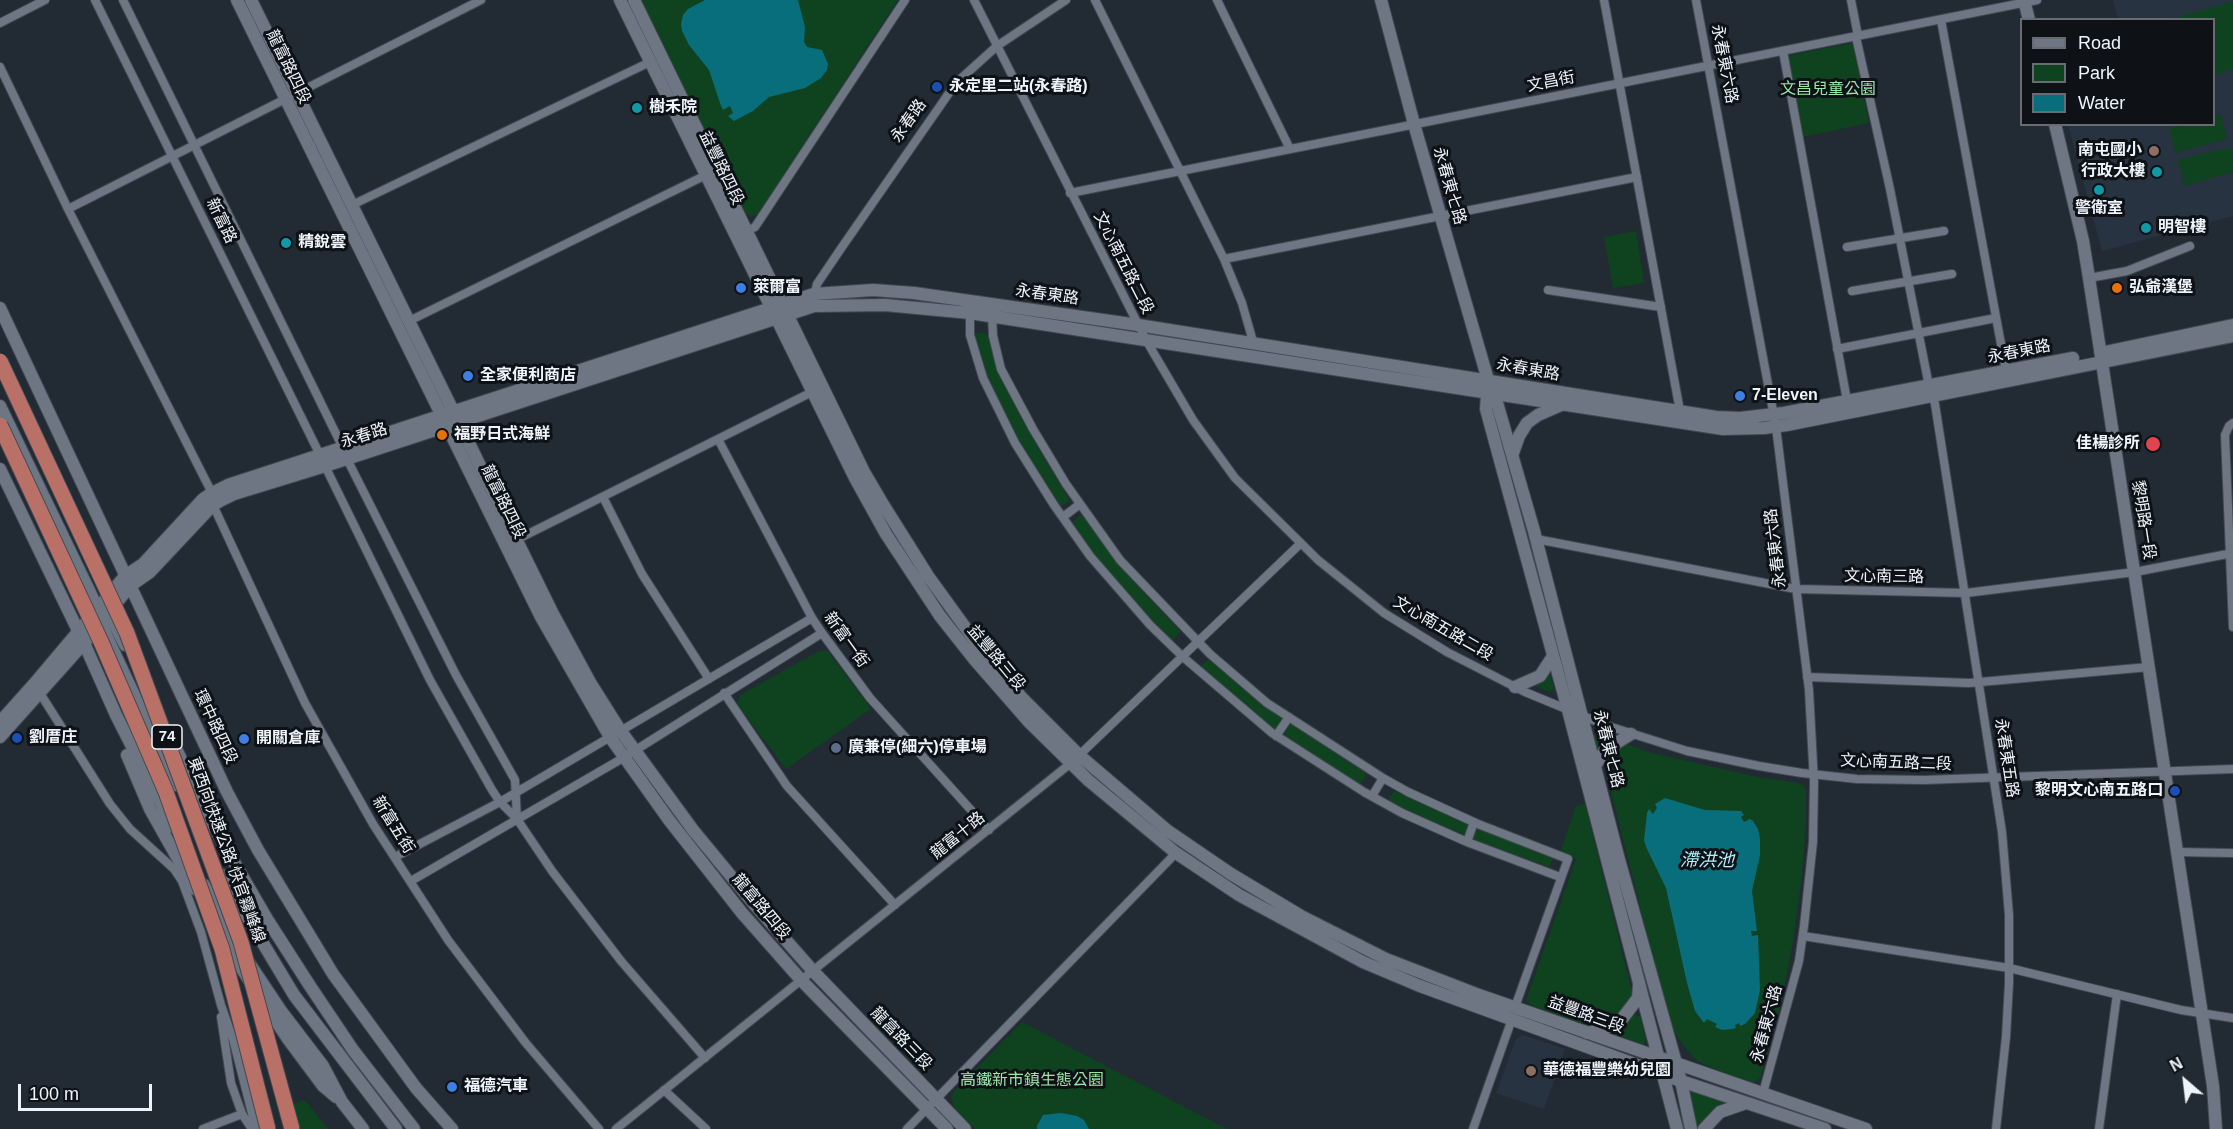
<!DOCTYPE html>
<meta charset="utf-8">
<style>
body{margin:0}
#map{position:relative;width:2233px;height:1129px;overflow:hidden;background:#222a33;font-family:Arial,sans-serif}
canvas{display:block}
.legend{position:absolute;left:2020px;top:18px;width:195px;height:108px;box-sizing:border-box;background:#0e1216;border:2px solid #686c72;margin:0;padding:8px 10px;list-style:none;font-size:18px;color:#eff4fb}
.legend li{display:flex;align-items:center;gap:12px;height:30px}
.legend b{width:30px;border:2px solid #686c72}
.north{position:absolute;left:2155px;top:1051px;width:60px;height:60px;-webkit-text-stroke:4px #0e1216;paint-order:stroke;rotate:332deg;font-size:16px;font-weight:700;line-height:24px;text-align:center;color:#eff4fb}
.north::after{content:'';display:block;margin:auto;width:21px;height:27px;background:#eff4fb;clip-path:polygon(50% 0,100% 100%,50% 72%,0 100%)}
.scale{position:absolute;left:18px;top:1084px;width:134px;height:27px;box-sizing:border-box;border:3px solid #eff4fb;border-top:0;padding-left:8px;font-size:18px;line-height:21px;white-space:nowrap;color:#eff4fb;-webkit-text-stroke:4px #0e1216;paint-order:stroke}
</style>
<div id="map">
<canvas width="2233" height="1129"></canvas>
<ul class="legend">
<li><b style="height:8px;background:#6d7682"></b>Road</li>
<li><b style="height:16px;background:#0f421f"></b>Park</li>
<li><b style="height:16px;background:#086e7b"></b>Water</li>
</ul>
<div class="north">N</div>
<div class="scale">100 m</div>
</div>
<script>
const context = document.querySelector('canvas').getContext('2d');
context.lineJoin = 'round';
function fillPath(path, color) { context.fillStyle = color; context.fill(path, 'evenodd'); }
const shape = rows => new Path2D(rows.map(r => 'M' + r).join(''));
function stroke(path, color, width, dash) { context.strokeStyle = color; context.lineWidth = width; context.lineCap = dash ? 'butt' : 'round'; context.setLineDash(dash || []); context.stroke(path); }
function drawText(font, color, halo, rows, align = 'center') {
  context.font = font + ' Arial,"Noto Sans TC",sans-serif'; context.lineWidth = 6; context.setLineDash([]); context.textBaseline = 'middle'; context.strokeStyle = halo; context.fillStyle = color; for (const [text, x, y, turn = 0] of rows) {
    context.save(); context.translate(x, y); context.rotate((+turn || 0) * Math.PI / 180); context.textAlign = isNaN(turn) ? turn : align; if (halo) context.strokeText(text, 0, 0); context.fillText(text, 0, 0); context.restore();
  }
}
fillPath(shape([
 [2113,0,2233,0,2233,216,2102,251,2068,125,2214,124,2214,20,2118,19],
 [1523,1035,1565,1049,1544,1109,1496,1093,1516,1039]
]), '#283342');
fillPath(shape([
 [641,0,898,0,758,214,751,217,745,213],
 [2233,1,2233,69,2214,75,2214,20,2172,19],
 [1853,43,1869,123,1803,137,1787,56],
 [2221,114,2227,139,2176,153,2169,128,2183,125,2214,124,2214,116],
 [2230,147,2233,159,2233,172,2185,186,2178,160],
 [1636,231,1644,283,1613,288,1604,237],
 [974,332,987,334,1007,390,1030,434,1070,501,1061,506,1059,504,1019,440,988,379,973,334],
 [1079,516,1082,516,1139,588,1180,631,1180,633,1172,640,1132,599,1097,558,1072,523],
 [819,651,828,651,871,709,786,769,737,704,740,695],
 [1208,660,1210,660,1246,691,1281,718,1282,721,1277,728,1274,729,1254,714,1202,670,1201,666],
 [1549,671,1554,688,1551,692,1533,686],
 [1291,724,1364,772,1366,775,1360,784,1353,782,1284,737,1283,734,1285,729],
 [1596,733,1612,739,1598,751,1593,737],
 [1627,744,1652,753,1763,778,1793,782,1801,784,1806,789,1806,821,1802,876,1793,942,1782,1000,1760,1078,1754,1083,1743,1081,1697,1061,1682,1044,1670,1025,1605,768,1611,751],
 [1394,791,1468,824,1465,836,1460,835,1390,802,1389,798],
 [1585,804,1632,992,1629,1002,1616,1017,1598,1026,1586,1025,1530,1005,1526,1000,1576,859,1561,850,1576,806],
 [1478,828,1552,856,1553,858,1550,867,1472,840,1471,837],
 [1633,1015,1640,1016,1646,1040,1644,1045,1615,1035,1617,1029],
 [1022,1022,1227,1129,975,1129,954,1108,951,1096,955,1090],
 [1687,1087,1730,1103,1710,1114,1699,1129,1697,1129],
 [305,1100,328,1129,286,1129,282,1108]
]), '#0f421f');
fillPath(shape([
 [705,0,798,0,805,27,804,42,807,47,822,50,828,64,827,70,821,78,805,88,769,97,753,111,734,121,728,116,733,113,730,106,723,110,720,103,709,70,689,45,682,31,681,24,683,15,688,9],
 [1665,798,1705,810,1741,811,1744,815,1741,817,1744,822,1750,819,1753,821,1758,829,1760,839,1760,855,1752,891,1757,931,1751,931,1752,936,1758,935,1760,990,1755,1013,1745,1024,1740,1026,1739,1023,1735,1025,1736,1028,1732,1029,1722,1030,1715,1027,1717,1024,1707,1019,1704,1023,1695,1011,1687,983,1666,888,1646,847,1644,840,1647,813,1649,809,1653,814,1657,808,1655,804],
 [1061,1113,1077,1116,1084,1120,1089,1129,1037,1129,1037,1126,1043,1115]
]), '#086e7b');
const street = shape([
 [95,0,320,455],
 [123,0,343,448],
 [974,0,1146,340,1193,420,1235,478,1318,560,1384,613,1447,652,1525,692,1605,725,1687,751,1759,766,1802,773,1857,779,1924,780,2233,769],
 [1095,0,1224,259,1242,303,1254,345],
 [1217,0,1290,149],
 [1604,0,1680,411],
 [1696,0,1776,427,1809,690,1814,782,1813,842,1804,926,1799,961,1763,1093],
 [1851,0,1858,36],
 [1941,20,2006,371],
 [0,23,45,0],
 [1856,37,1890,189,1929,386,1935,404,2002,832,2009,915,2009,983,2006,1037,1996,1129],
 [1783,51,1848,406],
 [0,67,68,209,212,493],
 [1070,193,2037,0],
 [352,205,650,62],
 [68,209,481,0],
 [747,231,755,227,905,0],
 [1847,247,1944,231],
 [1224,259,1637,177],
 [2089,278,2127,271,2190,246],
 [1548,290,1661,307],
 [1852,291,1952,274],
 [814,297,817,284,842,247,956,83,997,46,1066,0],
 [970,310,970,335,983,378,1015,443,1054,505,1090,556,1150,625,1183,657,1272,733,1364,792,1402,813,1467,842,1560,877],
 [992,314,993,336,1001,369,1033,429,1066,484,1120,560,1210,654,1267,703,1383,778,1408,792,1478,824,1568,859,1515,1007],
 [409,321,706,175],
 [1837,349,1996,318],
 [2233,423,2229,426,2225,435,2233,627],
 [718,439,812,618,822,633,870,698,989,830],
 [347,459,456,675,515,780,517,819],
 [325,466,430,680,492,790,500,802,517,819,552,871,621,961,705,1058],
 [603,497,642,574,709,679],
 [213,505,305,703,373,824,448,940,525,1042,599,1129],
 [1063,517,1080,504],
 [1536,539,1796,589,1966,593,2135,572,2233,553],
 [516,540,812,392],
 [1807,677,1969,683,2149,667],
 [38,690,110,804,130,829,174,869,182,881,201,932,221,1005,233,1039,256,1129],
 [724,693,787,786,895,905],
 [1276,736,1289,717],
 [1372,796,1383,778],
 [1467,842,1474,822],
 [2176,852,2233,853],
 [395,857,500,802,812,618],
 [411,881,623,758,822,633],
 [1803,936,2009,968,2181,1010,2233,1018],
 [221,1017,231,1083,242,1114,252,1129],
 [664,1090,706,1129],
 [203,1129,242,1114],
 [616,1129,1071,763,1300,544],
 [907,1129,1176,853],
 [1473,1129,1512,1019],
 [2099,1129,2117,994]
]);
const secondary = shape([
 [237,0,541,617,610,737,669,820,742,913,802,981,947,1129],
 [251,0,552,612,591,684,620,730,693,830,754,904,813,971,965,1129],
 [620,0,855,478,886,534,940,616,974,659,1029,722,1088,780,1176,853,1239,895,1363,962,1420,986,1681,1081,1825,1129],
 [634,0,864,472,884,506,928,576,978,645,1022,698,1079,755,1168,831,1231,874,1301,916,1386,959,1479,995,1866,1129],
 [1381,0,1414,124,1488,380,1486,409,1568,710,1677,1129],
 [2024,0,2029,20],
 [2055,124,2083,241,2089,278,2213,1086,2216,1129],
 [0,308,227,792,258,850,333,974,416,1088,452,1129],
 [2105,352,2233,325],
 [1493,389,1534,531,1618,856,1681,1081,1691,1129],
 [0,406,98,609,100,622,176,785],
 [1513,453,1519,436,1527,423,1538,415,1561,405],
 [0,469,84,643,116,715,173,827],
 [108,607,108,612,125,645],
 [1515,687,1540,676,1553,656],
 [0,722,34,684,125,576,143,564,203,499,212,493,228,485,814,294,873,290,914,293,1138,325,1716,417,1740,418,1784,413,2073,358],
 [0,737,84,643,130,586,150,572,213,505,220,501,234,494,325,466,814,306,885,305,970,313,1723,429,1764,428,1787,425,2233,336],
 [175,747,219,836,267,919,310,986,353,1050,414,1129],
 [127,755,150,809,195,889],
 [1595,766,1605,750,1631,734],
 [222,875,294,995,396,1129],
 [204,885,235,941],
 [223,938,249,980],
 [249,963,281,1011,323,1066,342,1102,363,1129],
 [258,994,288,1039,323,1086,336,1097],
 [1587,1033,1612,1026,1622,1019,1638,998,1639,985],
 [1704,1129,1720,1112,1746,1103]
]);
stroke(street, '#424851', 10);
stroke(secondary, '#424851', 14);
stroke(street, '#6d7682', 8);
stroke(secondary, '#6d7682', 12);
const highwayBridge = shape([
 [0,361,127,633,241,942,292,1129],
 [0,425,102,644,166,792,222,949,268,1129]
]);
stroke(highwayBridge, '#424851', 17, []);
stroke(highwayBridge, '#b97067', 15);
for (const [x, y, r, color] of [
 [937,87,6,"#1a4fb4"],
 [637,108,6,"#0f9aa8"],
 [2154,151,6,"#8d6e63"],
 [2157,172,6,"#0f9aa8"],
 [2099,190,6,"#0f9aa8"],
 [2146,228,6,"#0f9aa8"],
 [286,243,6,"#0f9aa8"],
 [741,288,6,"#3f7fe0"],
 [2117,288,6,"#e8710a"],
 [468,376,6,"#3f7fe0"],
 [1740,396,6,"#3f7fe0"],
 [442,435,6,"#e8710a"],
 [2153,444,8,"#e0444e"],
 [17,738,6,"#1a4fb4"],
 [244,739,6,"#3f7fe0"],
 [836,748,6,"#5c6f8a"],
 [2175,791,6,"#1a4fb4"],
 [1531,1071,6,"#8d6e63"],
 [452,1087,6,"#3f7fe0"]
]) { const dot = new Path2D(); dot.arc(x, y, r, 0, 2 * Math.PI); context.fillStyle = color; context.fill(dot); stroke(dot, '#0e1216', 2); }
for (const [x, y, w] of [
 [167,737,30]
]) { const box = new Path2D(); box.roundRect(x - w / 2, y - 12, w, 24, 4.5); context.fillStyle = '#0e1216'; context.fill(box); stroke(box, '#eff4fb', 1.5); }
drawText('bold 15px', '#eff4fb', null, [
 ["74",167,737]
]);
drawText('16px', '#eff4fb', '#0e1216', [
 ["永春東六路",1724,64,79],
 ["龍富路四段",288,67,64],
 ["文昌街",1551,82,-11],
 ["永春路",909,121,-55],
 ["益豐路四段",721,168,64],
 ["永春東七路",1449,186,74],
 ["新富路",221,221,64],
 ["文心南五路二段",1123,263,63],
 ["永春東路",1047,295,8],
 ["永春東路",2019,352,-11],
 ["永春東路",1528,370,10],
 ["永春路",364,436,-18],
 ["龍富路四段",503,502,64],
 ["黎明路一段",2143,520,81],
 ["永春東六路",1776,548,-97],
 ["文心南三路",1884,577,1],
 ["文心南五路二段",1443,629,30],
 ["新富一街",846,640,54],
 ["益豐路三段",996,658,50],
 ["環中路四段",215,727,65],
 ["永春東七路",1608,749,76],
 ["永春東五路",2006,758,81],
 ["文心南五路二段",1896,763,2],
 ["新富五街",393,825,58],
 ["龍富十路",958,836,-39],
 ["東西向快速公路 快官霧峰線",226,850,70],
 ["龍富路四段",761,907,50],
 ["益豐路三段",1586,1015,20],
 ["永春東六路",1767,1024,-75],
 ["龍富路三段",901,1039,46]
]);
drawText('bold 16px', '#eff4fb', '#0e1216', [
 ["永定里二站(永春路)",949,87],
 ["樹禾院",649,108],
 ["南屯國小",2142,151,"right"],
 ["行政大樓",2145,172,"right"],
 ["警衛室",2099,209,"center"],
 ["明智樓",2158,228],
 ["精銳雲",298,243],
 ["萊爾富",753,288],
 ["弘爺漢堡",2129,288],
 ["全家便利商店",480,376],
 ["7-Eleven",1752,396],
 ["福野日式海鮮",454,435],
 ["佳楊診所",2140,444,"right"],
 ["劉厝庄",29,738],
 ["開關倉庫",256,739],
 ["廣兼停(細六)停車場",848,748],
 ["黎明文心南五路口",2163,791,"right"],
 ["華德福豐樂幼兒園",1543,1071],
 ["福德汽車",464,1087]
], 'left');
drawText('16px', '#99e6a9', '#0e1216', [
 ["文昌兒童公園",1828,90],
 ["高鐵新市鎮生態公園",1032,1081]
]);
drawText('italic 18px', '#aff1fd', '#0e1216', [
 ["滯洪池",1707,861]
]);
</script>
